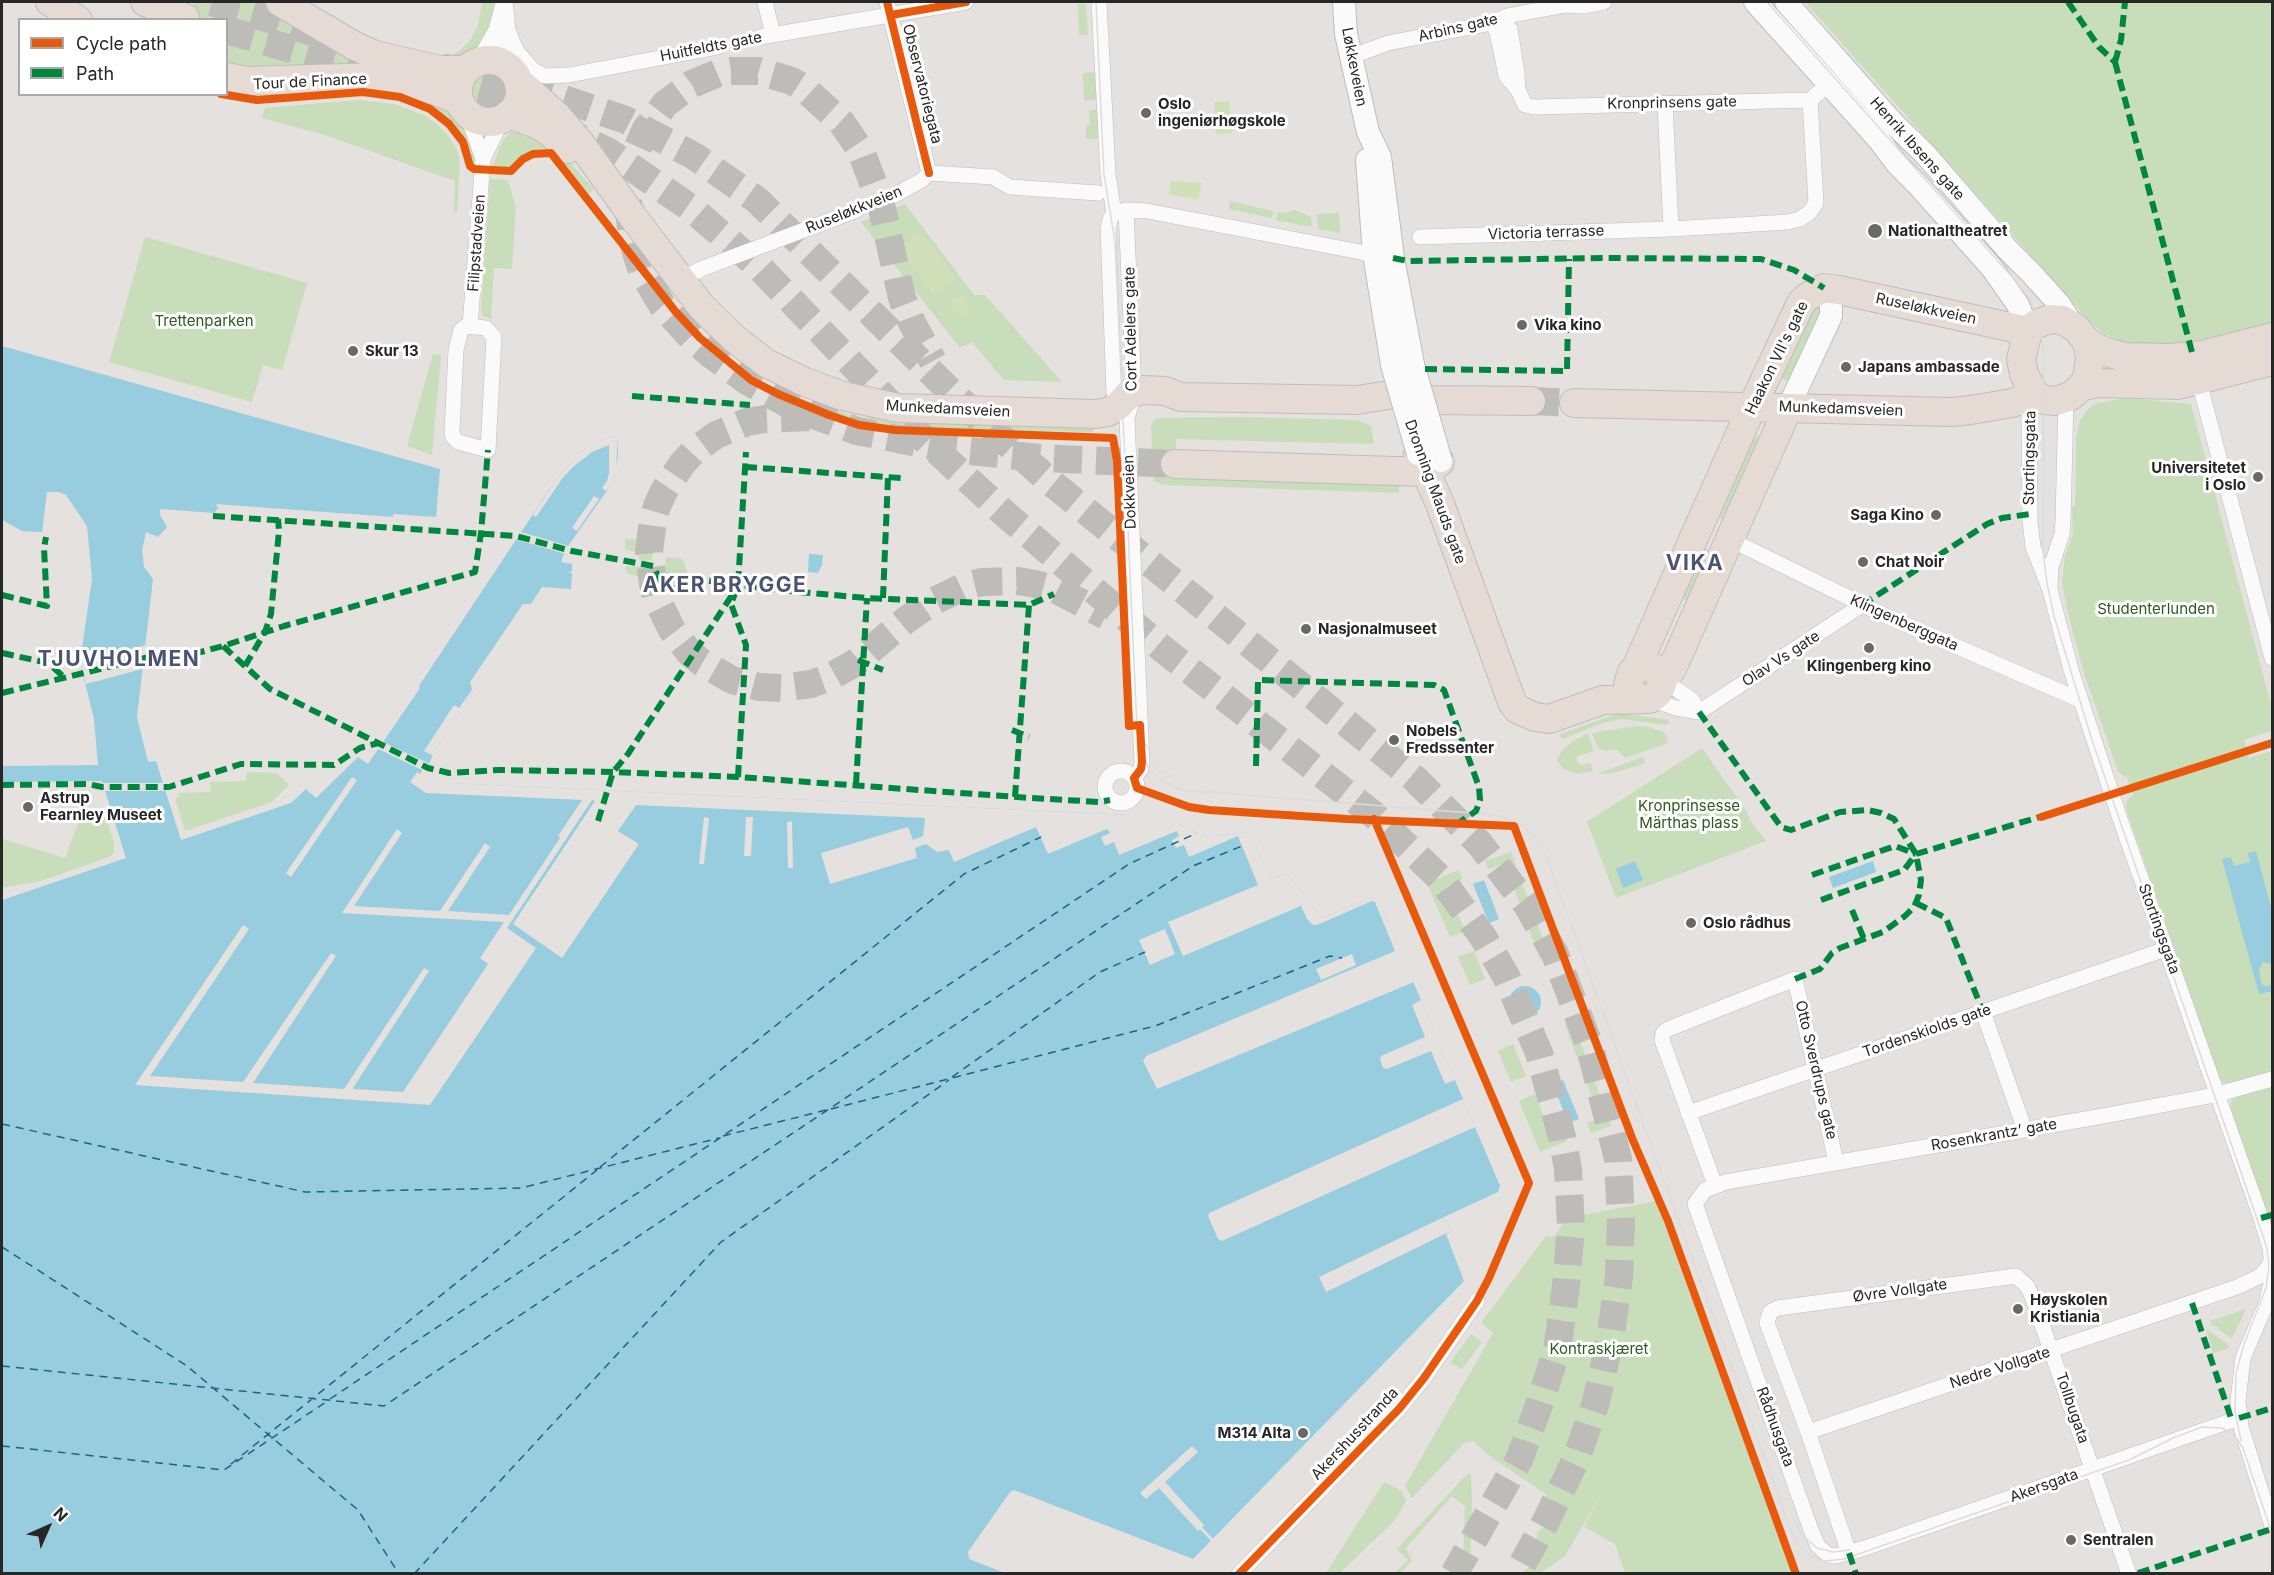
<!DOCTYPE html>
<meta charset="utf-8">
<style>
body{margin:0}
#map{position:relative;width:2274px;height:1575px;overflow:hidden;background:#e4e1de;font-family:Inter,sans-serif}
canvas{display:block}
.frame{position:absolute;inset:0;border:3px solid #272727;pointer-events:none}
.legend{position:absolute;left:18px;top:18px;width:210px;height:78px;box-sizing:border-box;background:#fff;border:2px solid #a9a9a9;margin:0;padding:8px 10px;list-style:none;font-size:18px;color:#272727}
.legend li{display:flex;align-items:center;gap:12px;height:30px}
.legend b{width:30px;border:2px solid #a9a9a9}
.north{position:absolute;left:18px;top:1497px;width:60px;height:60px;-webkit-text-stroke:4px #fff;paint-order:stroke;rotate:45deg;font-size:16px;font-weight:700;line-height:24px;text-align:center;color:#272727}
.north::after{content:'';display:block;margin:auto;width:21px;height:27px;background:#272727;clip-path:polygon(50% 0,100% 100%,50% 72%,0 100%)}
</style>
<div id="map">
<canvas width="2274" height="1575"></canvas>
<div class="frame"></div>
<ul class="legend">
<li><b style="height:8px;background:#e8590c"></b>Cycle path</li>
<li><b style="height:8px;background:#00873e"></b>Path</li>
</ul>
<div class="north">N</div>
</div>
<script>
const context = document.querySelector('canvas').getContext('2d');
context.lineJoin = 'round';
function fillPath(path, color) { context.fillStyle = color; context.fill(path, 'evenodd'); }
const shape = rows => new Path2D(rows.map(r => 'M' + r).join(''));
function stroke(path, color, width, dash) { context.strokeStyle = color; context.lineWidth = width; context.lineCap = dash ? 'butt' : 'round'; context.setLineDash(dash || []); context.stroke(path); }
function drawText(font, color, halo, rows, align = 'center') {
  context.font = font + ' Inter,sans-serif'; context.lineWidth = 6; context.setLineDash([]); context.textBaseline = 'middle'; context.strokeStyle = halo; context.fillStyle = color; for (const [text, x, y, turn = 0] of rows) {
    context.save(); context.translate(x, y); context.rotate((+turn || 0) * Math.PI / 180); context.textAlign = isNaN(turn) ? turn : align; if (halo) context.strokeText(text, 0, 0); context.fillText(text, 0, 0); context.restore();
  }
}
fillPath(shape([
 [194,2,272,2,426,71,227,71,226,20,188,20],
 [482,2,495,2,490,27,476,50,463,58,448,56,459,51,471,39,478,26],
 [1805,2,2272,2,2272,325,2215,338,2164,344,2128,344,2104,334,2090,322],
 [1078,4,1086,4,1088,35,1079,35],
 [1096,72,1097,100,1084,101,1083,73],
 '471 90a17 17 0 1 1 34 0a17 17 0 1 1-34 0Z',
 [358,100,394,104,424,115,437,124,449,137,457,150,460,162,457,212,454,212,455,181,325,135,262,118,265,108],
 [426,102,453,111,460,118,475,153,474,165,467,144,458,130,447,118],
 [1098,109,1099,139,1086,139,1086,126,1090,125,1089,110],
 [516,128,550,147,530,151,510,168,492,167,503,140],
 [559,151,594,189,589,194,561,159],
 [490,179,508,180,516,208,512,269,494,268,491,319,483,316,481,308],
 [1230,201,1273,211,1272,218,1229,209],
 [905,204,974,295,985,295,1062,382,1004,380,972,342,960,348,861,222],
 [1295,210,1311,217,1312,227,1276,220,1278,212,1286,213],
 [1339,213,1340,233,1318,229,1317,214],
 [145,237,307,283,282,370,263,365,252,402,109,362],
 [1824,303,1792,383,1777,376,1806,312],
 [433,354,441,356,432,455,407,446],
 [786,392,823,407,858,417,1094,425,1093,432,926,429,889,426,869,423,828,412,802,401],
 [2124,398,2191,404,2272,709,2272,730,2244,740,2249,758,2272,751,2272,1204,2271,1206,2272,1215,2268,1217,2231,1111,2231,1101,2236,1096,2229,1084,2222,1082,2218,1075,2126,809,2127,801,2133,795,2127,777,2123,776,2118,771,2083,670,2068,613,2062,583,2065,556,2073,534,2072,507,2075,506,2076,438,2080,421,2088,409,2095,404],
 [1240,417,1356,420,1371,426,1374,443,1369,444,1176,439,1174,472,1399,483,1399,493,1164,485,1154,481,1151,427,1154,420,1161,418],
 [1770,436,1730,523,1712,514,1746,438],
 [625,539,656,541,652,560,640,561,637,552,625,550],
 [1698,545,1717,554,1689,602,1680,597],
 [666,557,680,558,683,560,690,579,687,585,664,581],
 [627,566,642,567,651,572,651,581,627,573,625,568],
 [1619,713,1669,720,1667,725,1622,719,1606,722,1562,739,1560,734],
 [1635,726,1649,727,1663,732,1667,737,1668,743,1625,758,1616,749,1605,751,1598,748,1592,733],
 [1588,734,1594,751,1578,756,1576,760,1580,765,1590,763,1593,771,1577,774,1562,768,1557,760,1562,750,1575,740],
 [1702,748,1745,809,1751,822,1766,841,1616,898,1587,822],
 [1643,757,1645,763,1633,767,1613,773,1597,774],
 [247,772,277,773,289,785,272,802,185,831,175,798,180,796,179,793,211,792,210,782,246,781],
 [81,816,106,818,114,843,114,852,111,856,41,881,2,888,2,839,65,858],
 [1511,852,1549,955,1540,959,1505,863,1488,869,1485,861],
 [1459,870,1463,879,1446,887,1465,931,1450,937,1427,883],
 [1474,951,1485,979,1470,985,1458,957],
 [1573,1022,1611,1126,1591,1133,1587,1123,1600,1118,1565,1025],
 [1513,1044,1526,1076,1511,1082,1498,1051],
 [1535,1094,1552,1137,1564,1133,1567,1141,1540,1152,1519,1101],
 [1656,1201,1791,1571,1785,1574,1625,1573,1615,1544,1584,1527,1601,1494,1565,1556,1540,1573,1520,1573,1536,1563,1537,1532,1549,1524,1546,1494,1495,1460,1473,1441,1464,1443,1412,1498,1405,1486,1493,1333,1481,1323,1546,1236,1554,1237,1567,1218],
 [2246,1309,2232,1338,2219,1330,2217,1326,2212,1326,2210,1321],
 [2206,1329,2227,1343,2229,1348,2213,1353],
 [1471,1334,1482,1342,1462,1369,1450,1363],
 [1468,1473,1471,1475,1472,1499,1470,1573,1450,1573,1463,1566,1465,1506,1452,1496,1406,1548,1412,1561,1400,1573,1394,1573,1408,1560,1397,1549],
 [1384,1482,1402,1491,1406,1501,1396,1519,1340,1573,1326,1573]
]), '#c8ddba');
fillPath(shape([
 [1229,101,1232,133,1216,134,1214,102],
 [1171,181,1202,183,1198,200,1169,194],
 [920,232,956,278,934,295,898,249],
 [960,295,965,297,967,302,970,312,967,315,958,314,950,305,951,301]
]), '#d1e0b8');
fillPath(shape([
 [2,346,440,469,436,517,393,514,393,517,216,504,218,508,214,513,160,509,160,515,167,527,158,537,146,532,142,550,144,567,153,579,137,717,148,762,156,761,181,840,291,803,306,789,316,798,358,757,368,764,420,688,419,686,557,478,578,454,596,442,618,435,618,456,613,482,566,549,561,562,572,564,572,571,568,573,572,573,571,589,542,587,436,748,429,764,449,766,449,783,1131,815,1194,815,1205,837,1250,832,1270,879,1287,873,1322,918,1372,897,1378,899,1500,1186,1498,1192,1444,1217,1451,1231,1446,1234,1464,1281,1193,1559,1014,1490,1010,1492,968,1552,969,1559,1005,1573,2,1573,2,900,126,858,102,781,2,782,2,766,98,765,94,719,80,662,92,579,87,526,66,495,58,492,47,492,42,532,22,531,2,520],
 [809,554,823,555,822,565,818,573,808,572],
 [2256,851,2272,911,2272,964,2263,962,2259,969,2261,983,2264,986,2272,985,2272,991,2259,994,2222,859,2231,857,2234,866,2250,862,2248,853],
 [1635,861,1643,880,1623,888,1616,869],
 [1873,861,1876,872,1833,888,1829,877],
 [1484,880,1499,919,1489,923,1473,884],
 '1509 1002a16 16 0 1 1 32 0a16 16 0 1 1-32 0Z',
 [1563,1080,1579,1119,1568,1123,1553,1084]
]), '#98cddf');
fillPath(shape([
 [618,435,616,469,613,482,606,491,602,488,607,481,609,473,609,445,592,452,573,467,562,479,536,517,533,515,557,478,578,454,596,442],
 [594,496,599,499,577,531,572,528],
 [519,532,521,532,572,547,568,555,566,554,514,539],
 [523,604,531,604,436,748,434,756,424,751,454,705,459,708,472,690,470,682],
 [150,644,146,668,86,684,80,662],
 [381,741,430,764,449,766,449,783,1131,815,1194,815,1205,837,1250,832,1270,879,1287,873,1322,918,1372,897,1378,899,1414,982,1157,1089,1143,1061,1146,1056,1395,951,1375,902,1372,901,1317,925,1313,925,1307,919,1301,906,1183,956,1168,922,1258,885,1238,836,1189,857,1184,845,1176,848,1172,840,1179,836,1177,831,1119,855,1114,842,1105,846,1101,837,1110,833,1107,829,1048,854,1036,827,954,862,949,850,937,852,926,844,915,848,917,858,830,884,821,853,908,827,913,840,923,836,925,818,636,805,618,831,639,844,562,958,513,924,595,801,592,800,507,928,536,948,430,1105,135,1085,243,925,249,929,150,1076,243,1082,331,953,336,956,253,1083,344,1089,424,968,429,971,353,1088,354,1089,403,1092,488,964,480,958,504,922,342,913,397,829,402,833,354,906,440,911,485,843,490,847,448,911,509,915,560,838,558,836,582,800,426,793,410,782,417,772,420,774,422,770,376,748],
 [352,777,357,780,291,877,286,873],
 [102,783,165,783,165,791,103,791],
 [704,817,709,818,704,864,699,864],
 [746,817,753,817,751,856,744,856],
 [792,821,793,868,788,868,787,822],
 [1165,929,1175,954,1150,965,1139,940],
 [1352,954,1356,965,1321,980,1316,969],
 [1421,1000,1455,1080,1445,1084,1431,1051,1387,1069,1383,1068,1380,1059,1381,1056,1425,1037,1412,1005],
 [1463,1099,1475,1127,1222,1241,1218,1239,1208,1216,1209,1213],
 [1444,1217,1451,1231,1326,1292,1319,1277],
 [1192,1446,1198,1452,1165,1482,1204,1525,1202,1527,1213,1539,1211,1541,1200,1529,1198,1531,1159,1488,1146,1499,1140,1493]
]), '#e4e1de');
stroke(shape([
 [952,1077,1100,972,1145,952],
 [831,1109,1155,1026,1330,956,1342,958],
 [2,1124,305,1192,521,1188,719,1138],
 [723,1136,826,1110],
 [600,1167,964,874,1041,837],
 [2,1247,187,1366,358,1510,399,1574],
 [2,1366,384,1406,1193,866,1242,846],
 [330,1399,1129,864,1197,833],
 [2,1446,224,1470,326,1402],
 [231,1464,597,1170],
 [414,1574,721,1242,949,1080]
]), '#1b6387', 1.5, [8, 6]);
stroke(shape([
 [212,2,330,37],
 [226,30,377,74],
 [442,67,534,89,626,120,694,156,757,200,955,396,1047,479,1415,779,1479,843,1527,905,1555,954,1590,1047,1618,1159,1621,1221,1619,1277,1610,1340,1596,1402,1577,1457,1545,1523,1517,1574],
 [436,90,526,113,609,152,692,209,759,267,921,436,1005,514,1164,650,1374,815,1441,879,1483,937,1506,976,1539,1053,1562,1137,1568,1169,1571,1227,1566,1286,1557,1350,1539,1405,1519,1460,1454,1574],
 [638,147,646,129,665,104,692,84,718,73,731,71,758,71,792,81,806,90,842,123,861,151,881,204,902,298,911,321,933,361],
 [628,201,632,237,637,256,642,271,662,305,691,337,709,353,747,381,795,408,857,431,948,449,1040,458,1175,464],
 [1531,401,1574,403],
 [809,417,765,419,747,422,716,435,694,451,682,464,664,491,657,506,653,520,649,551,653,584,656,597,672,630,689,652,701,662,732,680,759,687,781,688,811,684,828,678,855,663,906,620,932,602,965,586,982,582,1018,581,1035,584,1057,590,1106,616]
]), '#bebcb9', 28, [28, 14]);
const street = shape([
 [505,2,508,30,516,50,533,70,545,76,569,75,718,47],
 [765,2,773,35],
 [887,2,929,173],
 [1099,2,1108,174,1114,214],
 [1501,19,1510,29,1517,73,1518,90],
 [1492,23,1497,32,1506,76,1518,90,1525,105,1534,107,1810,100,1829,84],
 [496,30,508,67],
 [760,37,966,2],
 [1350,57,1388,43,1492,23,1507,16,1566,5,1582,6,1604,2],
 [478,61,496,30,503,4],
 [1665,103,1671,229],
 [467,114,483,159,470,326],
 [483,159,503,118],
 [929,173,993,177,1010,187,1098,193],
 [895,195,922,180,929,173],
 [1126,210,1134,391,1127,419,1142,762,1141,769,1134,778],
 [1420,237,1671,229,1788,222,1800,219,1810,212,1816,203,1810,100],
 [682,279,701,269,857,210],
 [466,326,486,328,494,337,488,450,458,442,453,437,452,432,456,350,461,330,466,326],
 [2197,374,2272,658],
 [2035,395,2029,411,2030,521,2033,547,2050,590,2071,670,2119,816,2261,1218,2270,1248,2272,1267],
 [1120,407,1114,392,1108,228,1111,217,1117,212,1126,210,1147,211,1381,256],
 [1731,540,1884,615,2080,700],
 [2050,587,2051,567,2062,534,2063,521,2066,399],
 [1662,679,1692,700,1699,712],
 [1650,699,1676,708,1699,712],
 [1699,712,1862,605],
 '1105 787a16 16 0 1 1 32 0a16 16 0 1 1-32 0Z',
 [1983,1012,2025,1130],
 [1688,1113,2166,949],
 [1715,1185,1662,1040,1663,1033,1668,1029,1795,979,1836,1162],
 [2272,1279,2266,1304,2243,1358,2238,1401,2241,1427,2272,1526],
 [2239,1418,1865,1548,1836,1556,1828,1555,1818,1546,1811,1530,1695,1204,1705,1190,1726,1182,2103,1116,2215,1095,2272,1079],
 [1808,1432,2237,1287,2260,1276,2269,1266,2271,1260],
 [1849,1553,1808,1432,1767,1323,1770,1312,1778,1308,2016,1276,2027,1286,2032,1296,2129,1574],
 [1239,1574,1399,1409,1424,1378,1477,1301]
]);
const secondary = shape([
 [1344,2,1346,34,1368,132,1380,157,1393,258,1413,364],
 [1755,2,1879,140,1897,164,1917,184,1992,268,2018,305,2028,331],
 [1786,2,1895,125,1925,154,2008,250,2032,274,2059,304,2072,324],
 [1367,160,1374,254,1392,365],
 [1788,408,1831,316,1831,301,1824,288]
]);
const highway = shape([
 [50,2,78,20],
 [145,2,185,18],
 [280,2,353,45,375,55,440,70,465,70],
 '458 91a31 31 0 1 1 62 0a31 31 0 1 1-62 0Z',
 [226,77,248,81,377,77,427,88,459,100],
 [518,81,557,116,581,144,633,217,701,306,714,319,735,339,766,363,805,382,843,396,898,408,1095,414,1108,412,1119,405,1129,394,1142,390,1165,391,1181,397,1357,400,1395,394,1432,400,1531,401],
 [509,114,539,125,551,133,568,149],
 [2050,319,2062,320,2076,328,2087,342,2090,359,2087,377,2082,386,2071,396,2056,401,2044,400,2035,395,2024,374,2021,359,2028,331,2036,324,2050,319],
 [2087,342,2103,351,2124,357,2171,358,2202,355,2272,337],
 [2082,386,2100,383,2178,385,2272,361],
 [1574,403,1951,412,1971,410,2012,403,2035,395],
 [1418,454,1440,504,1512,702,1517,709,1535,717,1549,719,1603,700,1650,699,1658,693,1662,684,1659,673,1655,668,1643,666,1632,672,1628,684,1633,695,1639,698],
 [1175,464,1426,472,1440,462],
 [1636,668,1752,407,1801,303,1807,297,1824,288,1839,290,2028,331],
 [1662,679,1672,669,1788,408]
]);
stroke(street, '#bebdbe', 16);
stroke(secondary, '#bebdbe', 24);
stroke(highway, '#bebdbc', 30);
stroke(street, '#fbfafa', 15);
stroke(secondary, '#fbfafa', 22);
stroke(highway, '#e5dbd4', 28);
stroke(shape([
 [1096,2,1104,175,1115,242,1137,728,1139,748,1149,769,1164,782,1183,790,1496,815,1520,824,1535,837,1547,858,1791,1531,1797,1544,1810,1556,1825,1561,1844,1559,2129,1460,2173,1438,2202,1427,2222,1428,2235,1436,2243,1448,2253,1478],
 [1767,2,2014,279,2029,298,2040,322,2044,355,2043,551,2047,583,2054,616,2091,737,2267,1248,2269,1266,2266,1288,2244,1344,2236,1373,2235,1412,2241,1441],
 [1146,744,1153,758,1160,768,1176,779],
 [2251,1472,2272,1533],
 [1795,1522,1801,1534,1817,1548,1833,1552,1850,1550]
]), '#dcdcdd', 1.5);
const secondaryBridge = shape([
 [1413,364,1441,461],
 [1392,365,1418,454]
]);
stroke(secondaryBridge, '#bebdbe', 24, []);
stroke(secondaryBridge, '#fbfafa', 22);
stroke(shape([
 [2068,2,2099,47,2115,62],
 [2115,62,2193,356],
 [2115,62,2121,40,2125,2],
 [1393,258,1408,261,1602,258,1761,259,1794,270,1824,288],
 [1425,369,1567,371,1569,259],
 [632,396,750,405],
 [745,467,901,478],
 [213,516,516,536,572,551,653,566,660,580,668,587,694,591,696,579,777,590,867,598,1029,605,1054,594],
 [2,595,47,606,44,548,46,537],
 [883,598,888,477],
 [1862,605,1987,524,2002,518,2030,514],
 [223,646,270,689,428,768,449,773,499,770,613,772,738,777,1031,798,1100,802,1110,800],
 [2,653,48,663,65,678],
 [858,660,883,670],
 [245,666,265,632,271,614,279,531,278,519],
 [2,693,153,656,164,662,223,646,284,626,475,572,481,533,488,450],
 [1699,712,1781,827,1791,830,1840,812,1868,810,1881,813,1894,819,1916,854,1921,880,1919,895,1914,907,1905,916,1883,932,1840,948,1832,953,1820,969,1795,979],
 [1012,730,1029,737],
 [1256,766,1258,680,1434,685,1444,690,1479,787,1480,800,1476,811,1460,822],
 [738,777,746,645,731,604,738,585,746,452],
 [856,784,867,598],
 [2,785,88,784,102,787,169,787,241,764,334,765,360,748,378,743],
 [1015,797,1029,605],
 [598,821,613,772,628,754,732,595],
 [1916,854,2046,815],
 [1812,875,1895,846,1916,854],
 [1821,900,1904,870,1916,854],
 [1916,903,1946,918,1983,1012],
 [1852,910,1864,939],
 [2261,1218,2272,1215],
 [2192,1303,2232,1421],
 [2239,1418,2272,1408],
 [1849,1553,1856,1574],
 [2138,1573,2272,1529]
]), '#00873e', 6, [12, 6]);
stroke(shape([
 [887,2,929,173],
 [891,15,966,2],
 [221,94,257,100,363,92,400,97,430,109,449,124,463,142,470,166,474,169,511,171,523,159,533,154,551,153,675,311,700,338,751,380,778,394,829,415,859,425,895,430,1113,438,1117,461,1129,726,1140,725,1142,762,1141,769,1134,778,1137,788,1189,807,1209,810,1347,819,1514,826,1632,1138,1668,1221,1796,1574],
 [2041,817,2272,743],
 [1239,1574,1399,1409,1424,1378,1477,1301,1489,1278,1529,1183,1374,819]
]), '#e8590c', 8);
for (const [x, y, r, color] of [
 [1146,113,6,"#696867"],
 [1875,231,8,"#696867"],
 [1522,325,6,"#696867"],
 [353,351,6,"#696867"],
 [1846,367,6,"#696867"],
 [2258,477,6,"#696867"],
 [1936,515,6,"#696867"],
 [1863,562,6,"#696867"],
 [1306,629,6,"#696867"],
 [1869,648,6,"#696867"],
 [1394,740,6,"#696867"],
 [28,807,6,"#696867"],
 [1691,923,6,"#696867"],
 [2018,1309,6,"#696867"],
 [1303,1433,6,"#696867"],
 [2071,1540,6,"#696867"]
]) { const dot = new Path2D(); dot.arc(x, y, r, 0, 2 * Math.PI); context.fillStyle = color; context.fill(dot); stroke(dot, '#fff', 2); }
drawText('15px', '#272727', '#fff', [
 ["Arbins gate",1458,28,-13],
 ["Huitfeldts gate",711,47,-11],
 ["Løkkeveien",1354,67,79],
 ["Tour de Finance",310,82,-3],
 ["Observatoriegata",922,84,76],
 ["Kronprinsens gate",1672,103,-1],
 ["Henrik Ibsens gate",1917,149,48],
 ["Ruseløkkveien",854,210,-22],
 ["Victoria terrasse",1546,233,-2],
 ["Filipstadveien",477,243,-86],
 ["Ruseløkkveien",1926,309,12],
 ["Cort Adelers gate",1131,329,-91],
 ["Haakon VII's gate",1777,358,-64],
 ["Munkedamsveien",948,409,3],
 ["Munkedamsveien",1841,409,2],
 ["Stortingsgata",2030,458,-89],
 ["Dokkveien",1130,492,-92],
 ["Dronning Mauds gate",1435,492,70],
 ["Klingenberggata",1904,623,24],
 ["Olav Vs gate",1781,659,-33],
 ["Stortingsgata",2159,929,70],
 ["Tordenskiolds gate",1927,1031,-19],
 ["Otto Sverdrups gate",1816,1070,77],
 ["Rosenkrantz’ gate",1994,1135,-10],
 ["Øvre Vollgate",1900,1291,-8],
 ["Nedre Vollgate",2000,1368,-18],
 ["Tollbugata",2072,1408,71],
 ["Rådhusgata",1775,1427,70],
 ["Akershusstranda",1355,1434,-47],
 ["Akersgata",2044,1486,-20]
]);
drawText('bold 15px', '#272727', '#fff', [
 ["Oslo",1158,104],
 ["ingeniørhøgskole",1158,121],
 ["Nationaltheatret",1888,231],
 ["Vika kino",1534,325],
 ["Skur 13",365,351],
 ["Japans ambassade",1858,367],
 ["Universitetet",2246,468,"right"],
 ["i Oslo",2246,485,"right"],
 ["Saga Kino",1924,515,"right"],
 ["Chat Noir",1875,562],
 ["Nasjonalmuseet",1318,629],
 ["Klingenberg kino",1869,666,"center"],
 ["Nobels",1406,731],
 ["Fredssenter",1406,748],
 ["Astrup",40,798],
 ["Fearnley Museet",40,815],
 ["Oslo rådhus",1703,923],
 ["Høyskolen",2030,1300],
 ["Kristiania",2030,1317],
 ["M314 Alta",1291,1433,"right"],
 ["Sentralen",2083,1540]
], 'left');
drawText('15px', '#2d5a21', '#fff', [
 ["Trettenparken",204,321],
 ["Studenterlunden",2156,609],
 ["Kronprinsesse",1689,806],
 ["Märthas plass",1689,823],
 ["Kontraskjæret",1599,1349]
]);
context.letterSpacing = '1.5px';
drawText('bold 21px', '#4d5472', '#fff', [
 ["VIKA",1695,564],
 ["AKER BRYGGE",725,586],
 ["TJUVHOLMEN",119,660]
]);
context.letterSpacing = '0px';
</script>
